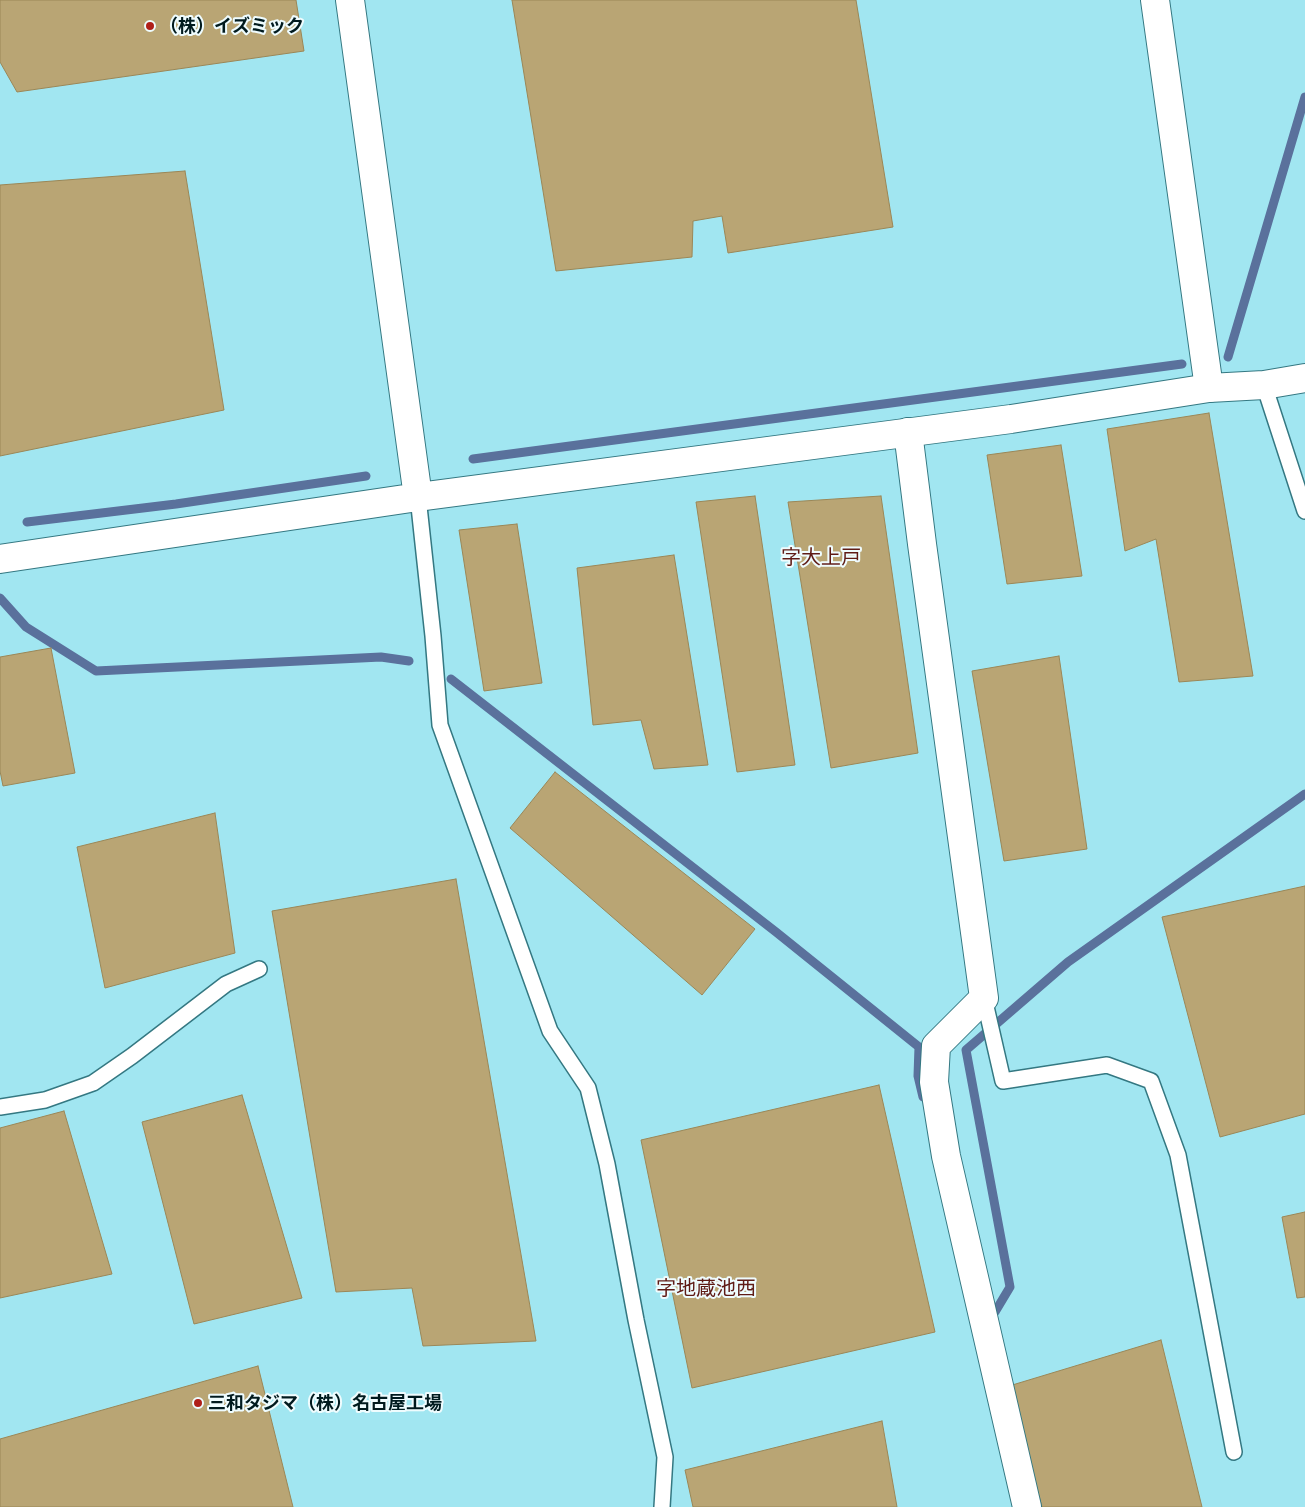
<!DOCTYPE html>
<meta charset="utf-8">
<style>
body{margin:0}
canvas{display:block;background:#a1e6f1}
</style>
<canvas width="1305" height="1507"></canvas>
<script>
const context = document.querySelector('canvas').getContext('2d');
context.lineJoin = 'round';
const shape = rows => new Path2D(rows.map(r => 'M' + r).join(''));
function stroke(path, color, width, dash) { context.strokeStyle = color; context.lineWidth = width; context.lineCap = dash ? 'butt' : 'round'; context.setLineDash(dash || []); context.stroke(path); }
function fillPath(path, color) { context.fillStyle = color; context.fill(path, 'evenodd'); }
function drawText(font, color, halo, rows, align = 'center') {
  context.font = font + ' Ubuntu,"Noto Sans JP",sans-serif'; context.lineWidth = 4; context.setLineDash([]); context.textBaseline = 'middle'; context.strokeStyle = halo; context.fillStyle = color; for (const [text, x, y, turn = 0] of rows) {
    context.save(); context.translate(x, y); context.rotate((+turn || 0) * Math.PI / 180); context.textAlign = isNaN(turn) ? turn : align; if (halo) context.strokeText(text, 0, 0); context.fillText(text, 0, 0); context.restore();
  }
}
stroke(shape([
 [1228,357,1305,97],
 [473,459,1182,364],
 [27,522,176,504,366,476],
 [0,598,26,627,96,671,381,657,409,661],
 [451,679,776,932,919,1047,918,1076,923,1097],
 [995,1312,1010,1287,966,1050,1068,962,1305,794]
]), '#5a719c', 9);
const building = shape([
 [0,0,296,0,304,51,17,92,0,62,0,0],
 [512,0,856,0,893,227,728,253,722,216,693,221,692,257,556,271,512,0],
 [185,171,224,410,0,456,0,185,185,171],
 [1209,413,1253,676,1179,682,1156,539,1125,551,1107,429,1209,413],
 [1061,445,1082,576,1007,584,987,455,1061,445],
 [755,496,795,765,737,772,696,502,755,496],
 [881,496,918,753,831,768,788,502,881,496],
 [517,524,542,683,484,691,459,530,517,524],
 [674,555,708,765,654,769,641,720,593,725,577,568,674,555],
 [51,648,75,773,3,786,0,771,0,657,51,648],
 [1059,656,1087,849,1004,861,972,671,1059,656],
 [555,772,755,929,702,995,510,828,555,772],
 [215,813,235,953,105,988,77,847,215,813],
 [456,879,536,1341,423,1346,412,1288,336,1292,272,911,456,879],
 [1305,886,1305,1114,1220,1137,1162,917,1305,886],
 [879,1085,935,1332,692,1388,641,1140,879,1085],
 [242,1095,302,1298,194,1324,142,1122,242,1095],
 [64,1111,112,1274,0,1298,0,1128,64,1111],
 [1305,1212,1305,1297,1297,1298,1282,1217,1305,1212],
 [1161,1340,1202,1507,1042,1507,1009,1386,1161,1340],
 [258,1366,293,1507,0,1507,0,1439,258,1366],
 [882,1421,897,1507,693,1507,685,1470,882,1421]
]);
fillPath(building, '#b9a574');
stroke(building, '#9b8757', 1);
const lane = shape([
 [1264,385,1305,511],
 [418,497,433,636,440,725,550,1031,588,1088,607,1164,636,1320,665,1457,662,1507],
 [984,998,1003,1081,1107,1065,1151,1081,1178,1155,1234,1452],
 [0,1107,45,1100,93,1083,132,1056,226,984,259,969]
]);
const street = shape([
 [1155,0,1209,388],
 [908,432,922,544,984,998,936,1046,934,1082,946,1156,1027,1507]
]);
const secondary = shape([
 [350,0,418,497],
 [0,559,418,497,1011,419,1209,388,1264,385,1305,378]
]);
stroke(lane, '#347882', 18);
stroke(street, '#347882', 30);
stroke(secondary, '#347882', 30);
stroke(lane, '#fff', 15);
stroke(street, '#fff', 28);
stroke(secondary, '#fff', 28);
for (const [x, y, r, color] of [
 [150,26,5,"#af1f19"],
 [198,1403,5,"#af1f19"]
]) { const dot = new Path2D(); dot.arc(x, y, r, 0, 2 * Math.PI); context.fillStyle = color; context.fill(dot); stroke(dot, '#effcfe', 2); }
drawText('bold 18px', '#001a1e', '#effcfe', [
 ["（株）イズミック",160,26],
 ["三和タジマ（株）名古屋工場",208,1403]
], 'left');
drawText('20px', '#5f1b15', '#effcfe', [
 ["字大上戸",821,557],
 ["字地蔵池西",706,1288]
]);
</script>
